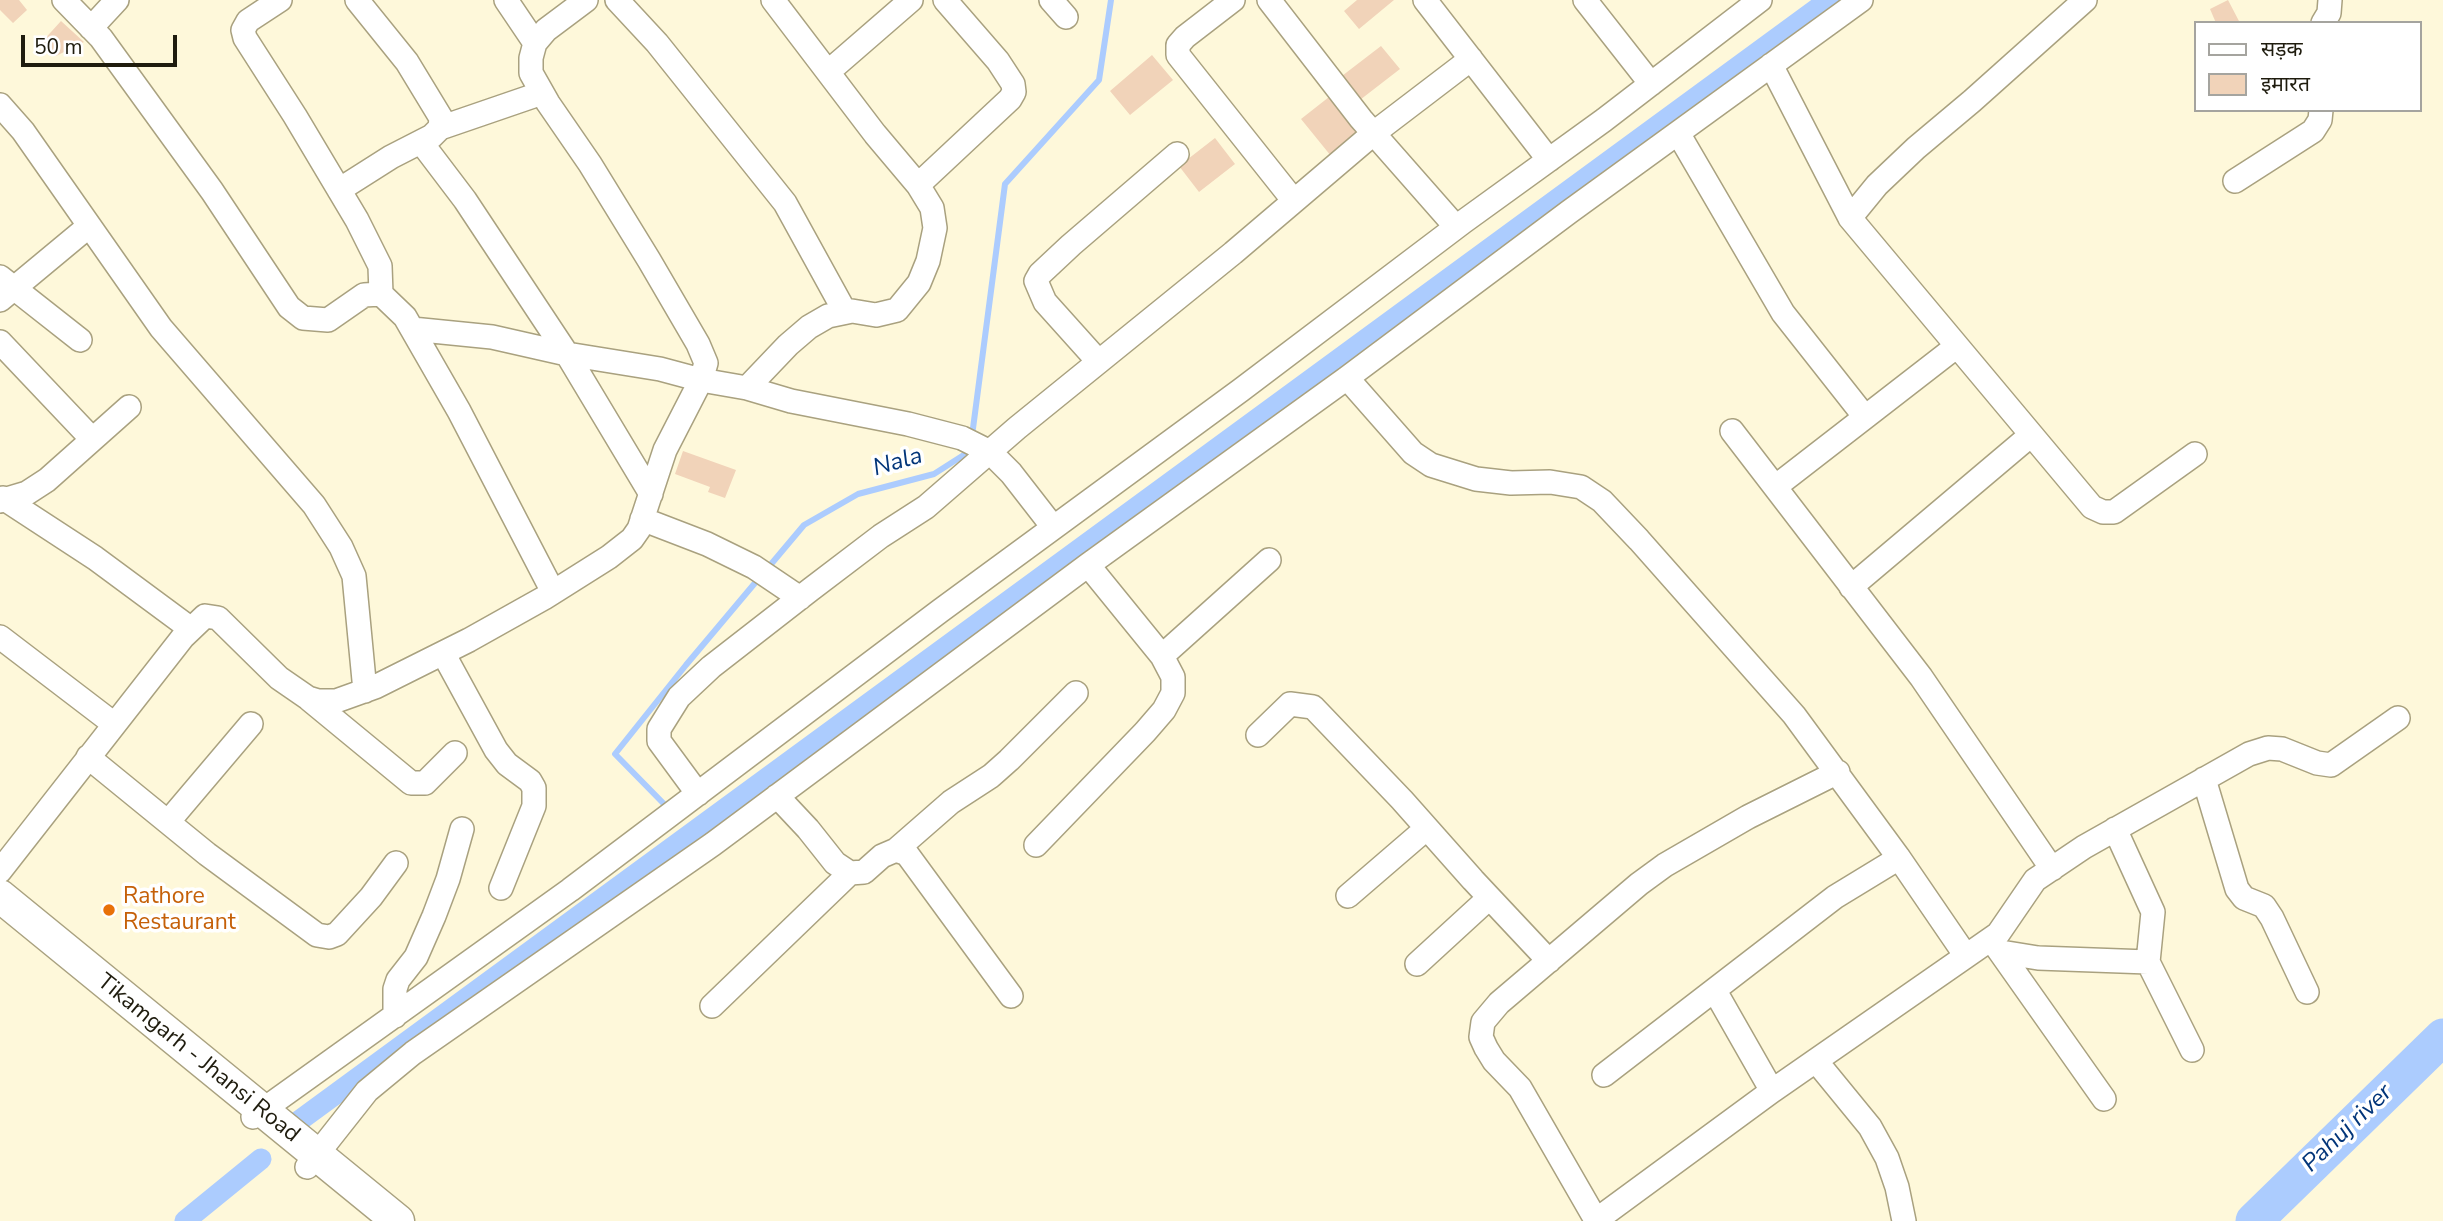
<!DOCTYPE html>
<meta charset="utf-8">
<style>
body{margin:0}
#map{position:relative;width:2443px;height:1221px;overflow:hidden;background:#fef8da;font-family:"Nunito Sans","Noto Sans Devanagari",sans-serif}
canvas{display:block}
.legend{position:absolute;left:2194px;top:21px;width:228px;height:91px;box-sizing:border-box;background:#fff;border:2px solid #a5a49f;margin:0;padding:9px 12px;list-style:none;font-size:21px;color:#1f1c0e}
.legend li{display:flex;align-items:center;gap:14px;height:35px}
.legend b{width:35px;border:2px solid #a5a49f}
.scale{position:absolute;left:21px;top:35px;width:156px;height:32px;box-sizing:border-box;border:4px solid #1f1c0e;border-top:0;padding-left:9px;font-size:21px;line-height:24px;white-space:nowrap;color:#1f1c0e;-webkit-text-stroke:5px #fff;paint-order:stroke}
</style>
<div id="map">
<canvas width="2443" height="1221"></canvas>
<ul class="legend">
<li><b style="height:9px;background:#fff"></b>सड़क</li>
<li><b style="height:19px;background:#f1d3b9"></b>इमारत</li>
</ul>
<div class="scale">50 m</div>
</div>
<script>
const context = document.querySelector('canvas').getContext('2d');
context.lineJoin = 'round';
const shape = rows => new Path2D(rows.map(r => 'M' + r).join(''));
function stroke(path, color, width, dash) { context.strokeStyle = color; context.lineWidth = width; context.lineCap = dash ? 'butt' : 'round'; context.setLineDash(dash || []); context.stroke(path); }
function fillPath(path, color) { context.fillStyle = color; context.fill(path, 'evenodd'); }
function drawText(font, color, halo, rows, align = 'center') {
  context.font = font + ' "Nunito Sans",sans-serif'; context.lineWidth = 7; context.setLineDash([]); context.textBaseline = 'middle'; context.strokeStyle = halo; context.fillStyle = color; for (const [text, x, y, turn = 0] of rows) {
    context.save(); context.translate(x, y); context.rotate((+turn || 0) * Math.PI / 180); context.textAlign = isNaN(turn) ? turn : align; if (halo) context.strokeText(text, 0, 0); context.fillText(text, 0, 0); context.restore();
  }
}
stroke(shape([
 [972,436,1005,184,1099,80,1111,0],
 [767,569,804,525,858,494,934,474,970,451,970,447],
 [667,807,615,754,686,665,760,577]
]), '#acccfe', 6);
stroke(shape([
 [292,1126,1829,0],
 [185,1221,261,1159]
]), '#acccfe', 21);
stroke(shape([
 [2254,1221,2443,1037]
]), '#acccfe', 37);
fillPath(shape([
 [0,0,19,0,27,10,13,23,0,10],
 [1357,0,1394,0,1359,29,1344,11],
 [2228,0,2240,23,2216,23,2210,9],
 [61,21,84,42,56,56,41,43],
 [1381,46,1400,69,1356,103,1338,79],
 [1152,55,1173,80,1130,115,1110,91],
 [1329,97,1359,134,1331,156,1301,119],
 [1215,138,1235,164,1199,192,1179,166],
 [683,451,736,470,725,498,708,492,710,487,675,474]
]), '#f1d3b9');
const street = shape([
 [64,0,101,38,212,191,289,307,303,318,328,320,364,295,381,294,405,317,459,411,553,592],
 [280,0,248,21,243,30,245,38,295,116,357,220,380,266,381,294],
 [506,0,535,43],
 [617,0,657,43,785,203,845,312],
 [1051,0,1066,17],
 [1233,0,1185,37,1178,45,1178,55,1294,201],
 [1269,0,1361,119,1456,227],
 [1425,0,1549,160],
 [1585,0,1651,84],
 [2323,23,2329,13,2330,0],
 [91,28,117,0],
 [1771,65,1850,218,2092,507,2103,512,2114,512,2195,454],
 [828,72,911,0],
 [0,105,23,131,161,328,314,505,341,547,354,576,365,691],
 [440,128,542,93],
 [1678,133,1783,313,1865,417],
 [421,142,465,200,567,354,651,494],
 [2235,181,2313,131,2320,120,2321,110],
 [918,185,1010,99,1014,92,1013,84,998,61,945,0],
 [339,190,391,157,432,136,440,128,441,118,407,62,357,0],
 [1850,218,1877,185,1916,148,1972,101,2085,0],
 [0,277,80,340],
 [0,300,89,226],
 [412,329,492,337,567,354,660,369,701,380,747,388,791,401,908,424,962,438,990,452,1011,473,1053,527],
 [0,342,92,439],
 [1098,361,1045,302,1036,281,1040,274,1071,245,1177,154],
 [1347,378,1413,453,1431,465,1476,479,1511,483,1550,482,1581,487,1602,501,1639,540,1794,715,1899,858,1966,956],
 [747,388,788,345,809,327,828,316,852,311,876,315,897,310,919,283,928,261,935,228,932,208,918,185,875,134,773,0],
 [1732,431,1921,677,2052,869],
 [1775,487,1957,346],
 [3,498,95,558,191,629],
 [0,501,27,493,47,480,129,407],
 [642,519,707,544,754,567,800,598],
 [1851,587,2031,435],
 [0,637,114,724],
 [443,653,496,750,507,764,530,781,534,788,534,806,501,888],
 [1162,656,1269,560],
 [309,699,411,783,425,783,455,753],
 [1258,735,1290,704,1313,707,1402,800,1473,880,1549,961],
 [88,757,207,854,317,935,329,937,337,934,371,897,396,863],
 [2204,779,2237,889,2244,898,2264,906,2272,918,2307,992],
 [698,794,659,741,659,729,679,697,711,667,810,590,881,536,926,507,1017,428,1233,253,1374,133,1471,59],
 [777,796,808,829,835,863,850,873,864,872,882,856,896,850,907,854,1011,996],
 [168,822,251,724],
 [2115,829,2153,912,2148,962,2192,1050],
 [1036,845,1145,732,1164,710,1173,693,1173,677,1162,656,1088,565],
 [896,850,951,802,991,776,1009,760,1076,693],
 [0,871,183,637,205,616,218,618,279,678,308,698,318,701,336,701,375,687,469,640,544,598,609,557,632,539,639,529,665,450,701,380,706,363,698,344,649,260,590,164,548,103,531,73,531,58,535,43,546,30,586,0],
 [1348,896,1427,828],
 [1991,939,2104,1099],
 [2001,952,2038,958,2148,962],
 [1417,964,1489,898],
 [1715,991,1772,1091],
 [712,1006,850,873],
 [395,1016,395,989,398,980,416,957,434,916,448,879,462,829],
 [1816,1061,1870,1127,1887,1158,1897,1187,1904,1221],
 [1604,1075,1835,897,1899,858],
 [253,1117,570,890,940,611,1241,390,1463,222,1604,120,1760,0],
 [307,1167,367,1091,413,1053,713,844,1088,565,1347,378,1569,212,1861,0],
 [1596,1220,1520,1088,1494,1061,1486,1048,1481,1037,1483,1022,1499,1003,1639,884,1665,865,1748,817,1838,772],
 [1595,1221,1772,1091,1998,934,2035,880,2084,847,2249,754,2268,748,2282,749,2317,763,2331,765,2398,718]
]);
const secondary = shape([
 [0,896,398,1221]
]);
stroke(street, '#a9a17f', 26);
stroke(secondary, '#a9a17f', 35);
stroke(street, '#fff', 23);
stroke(secondary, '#fff', 32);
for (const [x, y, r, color] of [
 [109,910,7,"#e8710a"]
]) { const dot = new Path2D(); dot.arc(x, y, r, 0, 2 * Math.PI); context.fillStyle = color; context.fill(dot); stroke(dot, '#fff', 2.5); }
drawText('23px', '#c56008', '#fff', [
 ["Rathore",123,897],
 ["Restaurant",123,923]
], 'left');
drawText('23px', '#1f1c0e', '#fff', [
 ["Tikamgarh - Jhansi Road",198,1059,39]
]);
drawText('italic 24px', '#023579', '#fff', [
 ["Nala",898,463,-16],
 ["Pahuj river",2348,1129,-44]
]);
</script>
